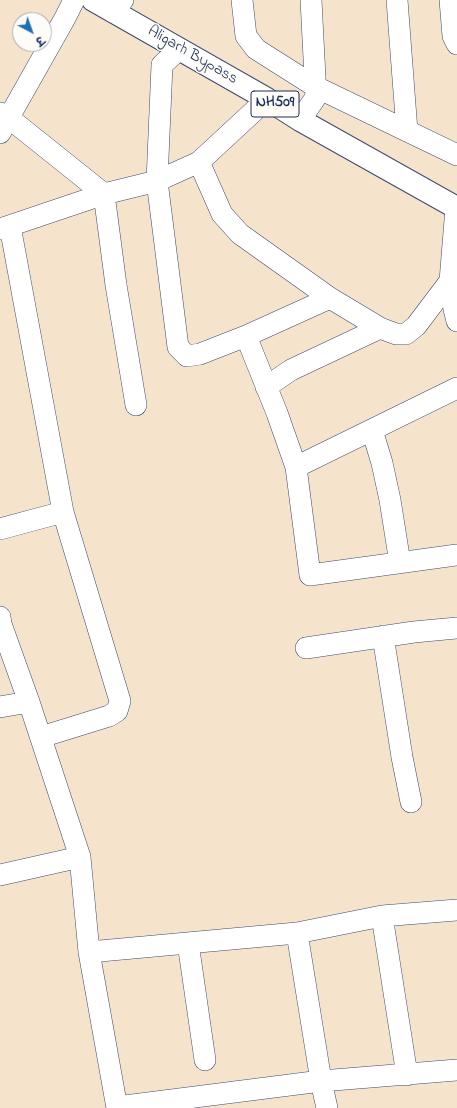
<!DOCTYPE html>
<meta charset="utf-8">
<style>
body{margin:0}
#map{position:relative;width:457px;height:1108px;overflow:hidden;background:#f6e3cc;font-family:"Indie Flower","Playpen Sans Deva",sans-serif}
canvas{display:block}
.north{position:absolute;left:12px;top:12px;width:40px;height:40px;box-sizing:border-box;background:#fdfcf7;border:1px solid #a3aaba;border-radius:50%;rotate:139deg;font-size:11px;font-weight:700;line-height:16px;text-align:center;color:#1b2f5e}
.north::after{content:'';display:block;margin:auto;width:14px;height:18px;background:#1f6fb2;clip-path:polygon(50% 0,100% 100%,50% 72%,0 100%)}
</style>
<div id="map">
<canvas width="457" height="1108"></canvas>
<div class="north">उ</div>
</div>
<script>
const context = document.querySelector('canvas').getContext('2d');
context.lineJoin = 'round';
const shape = rows => new Path2D(rows.map(r => 'M' + r).join(''));
function stroke(path, color, width, dash) { context.strokeStyle = color; context.lineWidth = width; context.lineCap = dash ? 'butt' : 'round'; context.setLineDash(dash || []); context.stroke(path); }
function drawText(font, color, halo, rows, align = 'center') {
  context.font = font + ' "Indie Flower",sans-serif'; context.lineWidth = 3; context.setLineDash([]); context.textBaseline = 'middle'; context.strokeStyle = halo; context.fillStyle = color; for (const [text, x, y, turn = 0] of rows) {
    context.save(); context.translate(x, y); context.rotate((+turn || 0) * Math.PI / 180); context.textAlign = isNaN(turn) ? turn : align; if (halo) context.strokeText(text, 0, 0); context.fillText(text, 0, 0); context.restore();
  }
}
const minor = shape([
 [242,0,246,36,256,49,316,87,457,155],
 [397,0,407,131],
 [450,0,453,36,457,44],
 [113,12,123,0],
 [179,49,162,65,157,181,178,347,187,356,200,354,246,336,330,298],
 [0,113,9,118,104,194,116,285,136,405],
 [300,120,316,97,311,0],
 [0,133,65,18,74,0],
 [199,162,222,214,240,234,330,298,380,328,396,334,406,334,416,326,450,281],
 [456,208,450,281,454,309,457,321],
 [10,226,63,512,120,701,117,711,109,716,41,737],
 [0,229,104,194,157,181,199,162,267,99],
 [246,336,277,413,296,467,310,575,457,555],
 [266,387,291,370,380,328],
 [372,430,382,463,390,500,400,563],
 [296,467,457,388],
 [0,529,63,512],
 [0,617,1,624,29,702,80,857,89,952,117,1108],
 [383,636,402,757,411,802],
 [306,648,414,632,457,628],
 [0,707,29,702],
 [0,875,80,857],
 [382,916,407,1075],
 [297,933,321,1081,327,1108],
 [188,943,205,1060],
 [89,952,297,933,382,916,457,910],
 [117,1107,321,1081,457,1070]
]);
const trunk = shape([
 [93,0,267,99,300,120,457,208]
]);
stroke(minor, '#3c4a6e', 22);
stroke(trunk, '#3c4a6e', 24);
stroke(minor, '#fff', 21);
stroke(trunk, '#fff', 22);
for (const [x, y, w] of [
 [275,104,48]
]) { const box = new Path2D(); box.roundRect(x - w / 2, y - 13, w, 26, 3); context.fillStyle = '#fdfcf7'; context.fill(box); stroke(box, '#1b2f5e', 1); }
drawText('bold 15px', '#1b2f5e', null, [
 ["NH509",275,104]
]);
drawText('16px', '#1b2f5e', '#fdfcf7', [
 ["Aligarh Bypass",192,56,30]
]);
</script>
